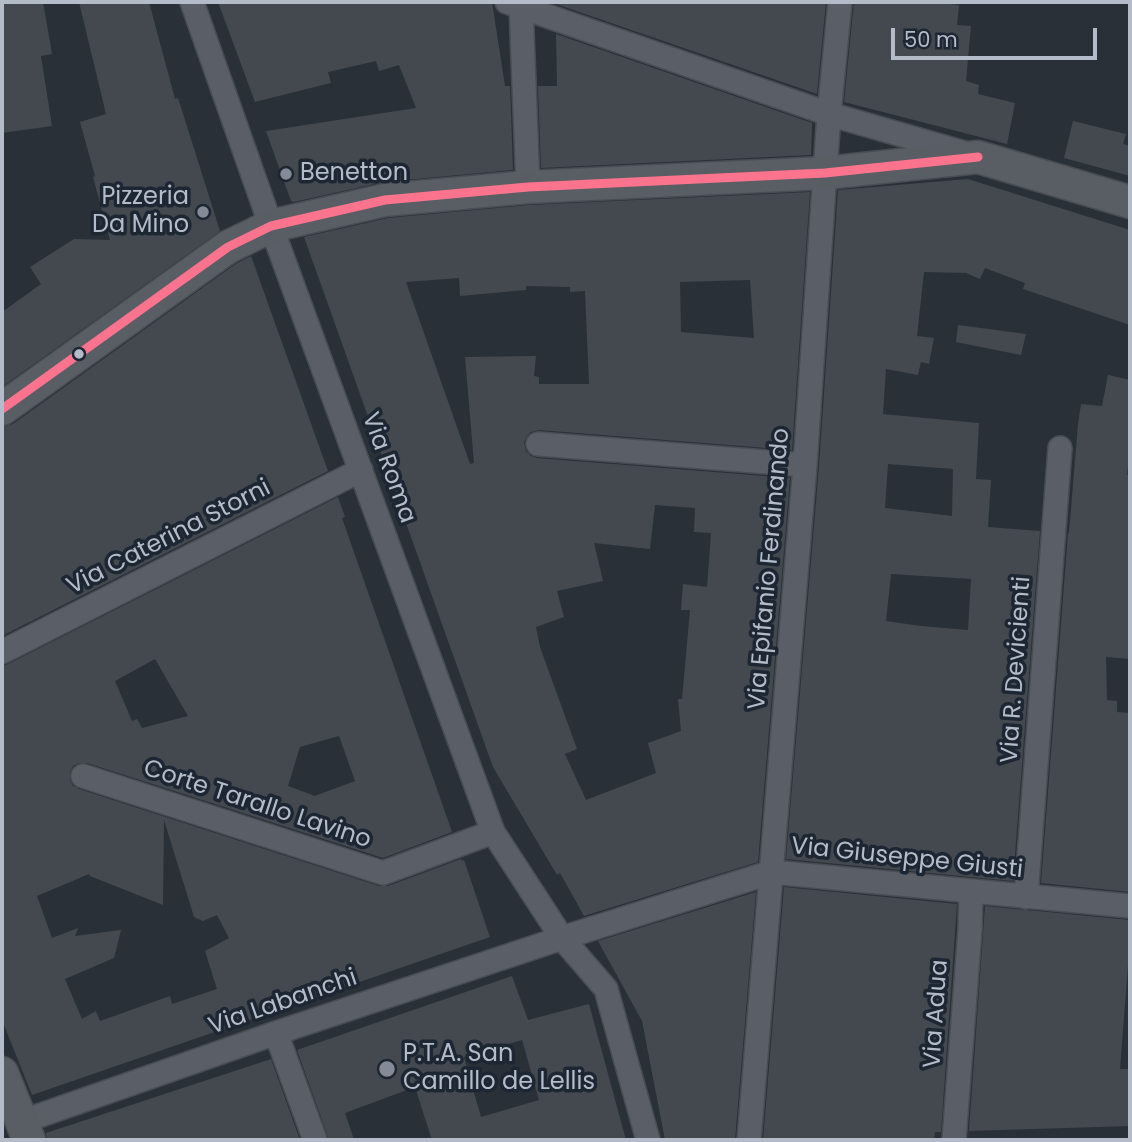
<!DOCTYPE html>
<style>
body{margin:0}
#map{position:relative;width:1132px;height:1142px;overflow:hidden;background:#2a3038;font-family:Poppins,sans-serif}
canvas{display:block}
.frame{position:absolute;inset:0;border:4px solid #b4bcc9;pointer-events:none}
.scale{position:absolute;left:891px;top:28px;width:206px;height:32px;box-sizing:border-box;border:4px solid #b4bcc9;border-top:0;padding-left:9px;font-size:21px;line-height:24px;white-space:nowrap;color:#b4bcc9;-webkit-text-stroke:5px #1d2633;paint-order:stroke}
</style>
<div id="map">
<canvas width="1132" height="1142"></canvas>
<div class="frame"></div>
<div class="scale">50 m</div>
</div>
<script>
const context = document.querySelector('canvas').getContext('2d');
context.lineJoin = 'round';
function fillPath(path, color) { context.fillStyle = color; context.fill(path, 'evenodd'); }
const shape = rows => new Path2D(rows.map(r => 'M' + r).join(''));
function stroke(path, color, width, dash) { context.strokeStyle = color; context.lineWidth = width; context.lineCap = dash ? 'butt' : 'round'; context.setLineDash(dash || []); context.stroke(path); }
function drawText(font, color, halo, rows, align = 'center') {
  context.font = font + ' Poppins,sans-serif'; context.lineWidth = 7; context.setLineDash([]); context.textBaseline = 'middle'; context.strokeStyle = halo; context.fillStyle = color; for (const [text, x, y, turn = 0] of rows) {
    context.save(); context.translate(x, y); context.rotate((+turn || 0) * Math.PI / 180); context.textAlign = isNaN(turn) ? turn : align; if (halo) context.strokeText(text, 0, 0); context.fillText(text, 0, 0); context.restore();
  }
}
fillPath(shape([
 [2,2,43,2,52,54,41,56,52,126,2,133],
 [79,2,149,2,175,99,178,98,220,231,2,387,2,312,41,284,30,267,74,239,110,240,93,177,95,176,80,122,106,114],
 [218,2,492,2,505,86,510,86,513,170,383,182,294,202,291,201,266,131,416,108,399,65,379,71,376,61,328,72,331,83,255,102],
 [556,2,826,2,817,94,556,4],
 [854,2,950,2,950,4,959,5,957,25,971,26,966,81,979,85,978,94,1015,103,1007,144,844,102],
 [556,34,812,123,811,155,541,168,538,86,557,86],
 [1073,121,1126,134,1123,144,1130,146,1130,176,1064,158],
 [968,179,1130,230,1130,325,1023,289,1025,283,985,268,980,279,966,273,924,272,917,336,934,338,929,364,921,362,918,375,886,369,883,414,979,423,976,479,991,480,988,527,1040,531,1013,881,786,859,819,466,838,190],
 [888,464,953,469,952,516,885,508],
 [891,574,971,579,968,630,921,626,886,621],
 [810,192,792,450,539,430,531,432,527,436,524,442,526,451,531,456,537,458,790,478,758,862,584,916,560,873,557,875,493,767,304,237,388,218,529,205],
 [459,278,460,296,526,290,526,286,570,287,570,292,585,291,589,384,539,384,539,377,534,376,536,356,465,357,474,463,470,464,406,282],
 [750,280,754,338,681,332,680,282],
 [655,505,695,508,694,532,711,533,707,587,683,584,681,610,690,610,682,699,678,699,681,731,648,743,656,773,586,800,565,754,577,749,540,647,536,627,564,617,557,591,603,581,594,543,650,549],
 [251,256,328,471,2,636,2,427,13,424,237,263],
 [958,325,1026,334,1021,355,956,342],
 [1108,375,1130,380,1130,452,1127,475,1130,475,1130,659,1106,657,1107,700,1117,701,1117,712,1130,713,1130,892,1041,883,1068,533,1069,533,1078,424,1081,404,1102,406],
 [338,497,345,517,342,518,452,832,383,858,87,763,79,763,73,766,70,772,70,780,73,786,79,789,379,886,388,886,461,859,462,861,464,860,490,937,32,1095,2,1020,2,666,8,664],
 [155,659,188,716,142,728,137,719,132,721,115,681],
 [339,736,355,781,315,796,288,786,300,747],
 [164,820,194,917,203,921,217,915,229,938,205,951,217,989,172,1004,170,996,100,1021,96,1011,82,1019,65,979,114,958,121,930,75,936,78,928,52,938,37,896,89,874,90,876,163,905],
 [784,887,957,904,941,1132,935,1132,934,1140,763,1140],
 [756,892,735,1140,665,1140,642,1021,598,941],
 [985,906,1130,920,1130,965,1128,965,1120,1069,1130,1069,1130,1126,969,1131],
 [512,976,528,1020,589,1004,626,1140,432,1140,415,1087,345,1113,354,1140,329,1140,297,1050],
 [522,1040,539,1100,481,1117,464,1057],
 [271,1059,300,1140,47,1140,46,1133]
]), '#444950');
const street = shape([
 [192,2,271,226,493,832,562,938,606,989,648,1140],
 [507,2,829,114,968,154],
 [521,6,528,187],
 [538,444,805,465],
 [2,652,361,470],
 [83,776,383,873,493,832],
 [1026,897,1060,448],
 [276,1033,315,1140],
 [21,1122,276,1033,562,938,772,872,1130,906],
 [749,1140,805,465,829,114,840,2],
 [954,1140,970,929,971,892]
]);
const secondary = shape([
 [2,409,228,247,271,226,385,200,528,187,825,173,978,157,1130,202],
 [2,1073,29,1140]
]);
stroke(street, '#484c53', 26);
stroke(secondary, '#484c53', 35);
stroke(street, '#5a5e66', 23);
stroke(secondary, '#595d64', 32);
stroke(shape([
 [2,409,228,247,271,226,385,200,528,187,825,173,978,157]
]), '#fc738d', 9);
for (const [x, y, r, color] of [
 [286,174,7,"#848b96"],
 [203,212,7,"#848b96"],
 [79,354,6,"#b4bcc9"],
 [387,1069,9,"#848b96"]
]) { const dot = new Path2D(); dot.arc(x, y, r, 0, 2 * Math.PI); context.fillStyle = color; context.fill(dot); stroke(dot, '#1d2633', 2.5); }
drawText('24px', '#b4bcc9', '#1d2633', [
 ["Benetton",300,174],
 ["Pizzeria",189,198,"right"],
 ["Da Mino",189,226,"right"],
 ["P.T.A. San",403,1055],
 ["Camillo de Lellis",403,1083]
], 'left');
drawText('24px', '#b4bcc9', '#1d2633', [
 ["Via Roma",388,468,70],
 ["Via Caterina Storni",169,538,-27],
 ["Via Epifanio Ferdinando",770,569,-85],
 ["Via R. Devicienti",1017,670,-86],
 ["Corte Tarallo Lavino",257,805,18],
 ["Via Giuseppe Giusti",907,859,6],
 ["Via Labanchi",283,1003,-19],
 ["Via Adua",937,1014,-86]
]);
</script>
